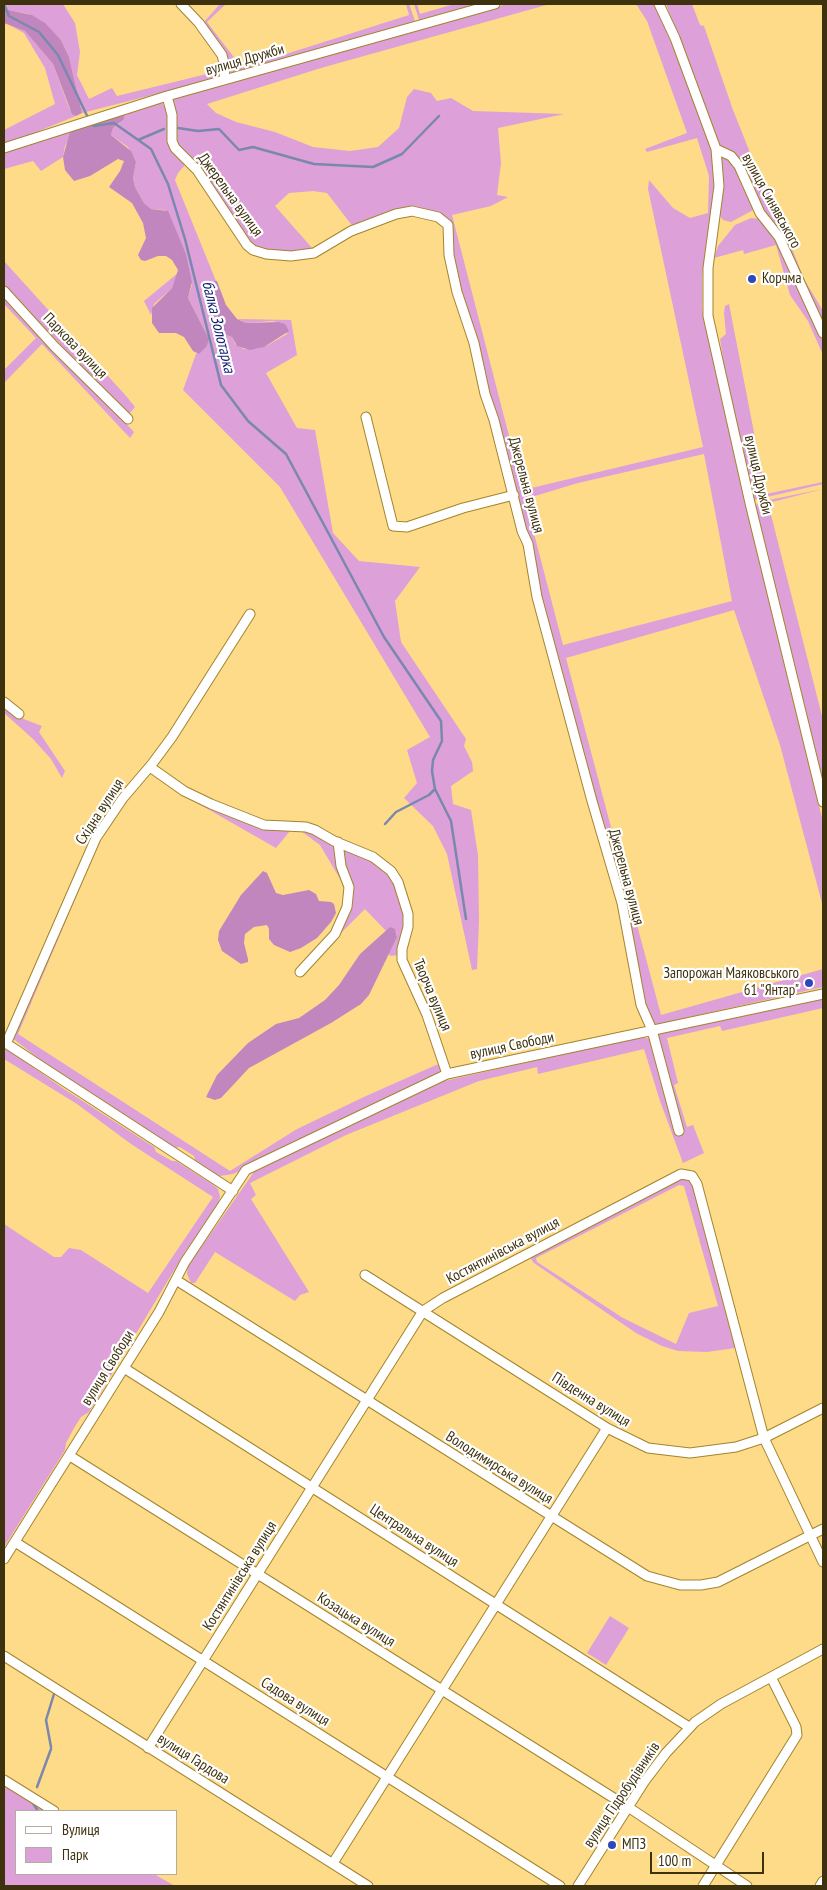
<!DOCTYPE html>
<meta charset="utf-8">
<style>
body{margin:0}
#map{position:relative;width:827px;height:1890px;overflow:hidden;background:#fddb88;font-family:"PT Sans Narrow",sans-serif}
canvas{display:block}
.frame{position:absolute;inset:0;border:5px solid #3e310d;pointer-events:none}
.legend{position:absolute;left:15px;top:1810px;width:162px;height:65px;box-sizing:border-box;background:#fff;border:1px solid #b2ad9e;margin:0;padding:6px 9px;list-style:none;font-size:15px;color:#3e310d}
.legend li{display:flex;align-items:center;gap:10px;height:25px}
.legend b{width:25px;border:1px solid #b2ad9e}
.scale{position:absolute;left:650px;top:1852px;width:114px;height:22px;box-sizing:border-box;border:2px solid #3e310d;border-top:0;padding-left:6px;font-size:15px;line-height:18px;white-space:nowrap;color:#3e310d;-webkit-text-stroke:4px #fff;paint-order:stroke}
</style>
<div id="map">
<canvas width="827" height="1890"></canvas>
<div class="frame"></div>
<ul class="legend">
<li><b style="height:6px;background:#fff"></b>Вулиця</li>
<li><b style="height:14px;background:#dda0d9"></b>Парк</li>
</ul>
<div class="scale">100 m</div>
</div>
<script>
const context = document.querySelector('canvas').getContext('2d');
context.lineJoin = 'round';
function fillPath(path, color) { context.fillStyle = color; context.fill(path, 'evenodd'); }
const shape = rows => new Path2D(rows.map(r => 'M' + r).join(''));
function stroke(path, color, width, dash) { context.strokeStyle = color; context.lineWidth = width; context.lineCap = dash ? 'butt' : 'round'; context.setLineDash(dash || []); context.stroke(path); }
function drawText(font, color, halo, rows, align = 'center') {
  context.font = font + ' "PT Sans Narrow",sans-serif'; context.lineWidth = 4.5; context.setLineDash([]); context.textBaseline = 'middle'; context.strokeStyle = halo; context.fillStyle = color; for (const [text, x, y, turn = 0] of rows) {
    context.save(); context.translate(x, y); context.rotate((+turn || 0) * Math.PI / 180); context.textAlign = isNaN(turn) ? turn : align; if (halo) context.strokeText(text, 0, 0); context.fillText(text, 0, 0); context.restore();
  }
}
fillPath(shape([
 [4,4,63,4,75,23,80,52,77,75,89,99,112,88,117,96,215,72,219,66,219,70,211,80,82,113,69,57,61,40,40,20,29,14,4,9],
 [220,4,226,4,207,22,242,68,409,15,406,4,409,4,415,21,234,74,230,71,224,52,204,22],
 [414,4,417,4,420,14,454,4,478,4,419,20],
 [507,4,550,4,321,68,207,104,216,113,236,122,275,132,313,147,350,151,378,147,399,128,407,97,414,89,431,93,437,101,451,98,473,111,564,114,498,128,501,163,497,195,508,197,491,206,452,215,523,490,703,447,648,189,649,180,673,208,690,218,708,213,709,176,697,138,647,152,645,149,687,133,647,21,636,4,656,4,709,141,713,162,715,181,702,277,702,309,785,668,823,822,823,907,780,745,734,610,566,658,661,1015,823,969,823,987,654,1025,649,1022,601,828,451,255,450,224,419,211,354,228,327,193,313,191,289,193,275,206,313,249,302,252,269,251,250,245,177,146,172,100,177,97],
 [704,454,732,601,563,645,525,499,578,483],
 [666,4,692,4,700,25,704,26,733,110,763,185,767,185,804,279,823,311,823,327,764,214,738,158,722,149,715,139,714,131],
 [9,25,25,31,53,64,69,108,76,116,4,145,4,130,55,104,45,68,24,33],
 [160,102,168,109,171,146,192,168,185,165,178,173,175,180,216,281,210,281,208,297,217,332,232,337,235,344,244,349,255,349,268,345,287,334,283,323,272,321,246,323,238,319,291,320,297,355,266,373,297,428,315,430,333,533,359,561,420,567,395,601,401,642,466,739,464,746,472,762,473,771,451,786,453,804,471,810,478,855,479,921,477,969,472,970,447,854,433,826,404,798,417,783,407,750,430,737,280,487,183,390,196,354,207,346,209,339,188,298,192,285,186,254,165,210,151,209,144,203,135,187,133,178,136,162,128,147,111,135,113,128,120,123,121,115],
 [74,130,65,146,63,157,41,171,33,161,4,169,4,153],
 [721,155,734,163,755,209,731,222,723,220,720,216,723,191],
 [751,218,761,219,776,239,815,318,823,340,823,355,808,321,790,295,776,245,744,254,743,250,714,258,718,246,735,225],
 [4,261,127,397,135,407,128,415,4,286],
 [178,273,172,288,154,304,151,315,144,301],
 [4,294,134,432,130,438,42,344,4,383,4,370,36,338,4,304],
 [729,304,766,494,823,482,823,484,754,500,728,391,720,339,726,334,724,313,725,306],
 [823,489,768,503,823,720,823,790,755,507,759,502],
 [4,703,21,718,42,726,39,732,65,771,62,778,51,759,33,739,4,713],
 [192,800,259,826,309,830,379,863,398,886,406,925,398,955,390,956,388,952,397,937,396,931,386,931,365,909,341,933,334,931,340,918,346,889,320,845,301,831,290,831,276,848],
 [87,871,18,1034,230,1171,297,1129,366,1096,436,1065,441,1064,443,1072,233,1174,220,1176,196,1163,194,1156,180,1147,174,1148,61,1076,11,1037,83,872],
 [823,995,823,1008,722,1031,720,1026,667,1038,678,1083,674,1085,687,1127,693,1125,704,1153,683,1163,660,1101,644,1049,538,1074,537,1067,479,1081,346,1135,250,1183,256,1195,251,1199,309,1292,300,1295,295,1301,215,1252,195,1283,191,1283,187,1274,188,1266,254,1172,440,1082,640,1037,651,1039,661,1032],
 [4,1047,64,1089,154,1147,156,1152,172,1161,176,1161,212,1184,218,1189,220,1197,217,1206,185,1252,89,1412,81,1417,74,1428,66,1443,65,1450,4,1547,4,1224,54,1257,61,1257,69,1248,81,1250,148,1293,213,1197,131,1144,77,1104,4,1059],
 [681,1179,690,1181,693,1185,735,1348,707,1352,678,1351,662,1346,636,1333,534,1263,531,1259,533,1255],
 [679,1185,684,1186,718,1306,689,1313,676,1344,623,1318,537,1262,536,1258],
 [610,1616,629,1628,606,1665,587,1653],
 [4,1783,49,1811,16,1811,16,1874,154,1874,175,1886,4,1886]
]), '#dda0d9');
fillPath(shape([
 [4,9,32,15,45,23,61,40,69,57,82,113,76,116,72,114,53,64,25,31,4,23],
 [121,115,124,115,124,119,113,128,111,135,131,151,136,162,133,178,135,187,144,203,151,209,168,211,186,254,192,282,188,298,209,339,207,346,199,354,193,351,184,337,176,333,159,333,152,323,152,308,172,288,178,270,172,260,166,256,158,256,145,261,141,260,138,255,146,238,143,223,132,203,109,187,120,171,124,161,118,159,90,176,74,181,65,170,63,157,70,132],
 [210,281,217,281,226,305,237,319,246,323,279,322,285,324,289,331,264,347,250,350,237,346,232,337,217,332,208,297],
 [263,871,267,873,276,893,283,895,309,890,316,894,319,901,331,902,334,904,336,913,331,922,317,938,301,948,290,952,274,945,269,939,269,929,267,925,254,927,245,934,244,943,248,959,248,962,241,964,222,951,218,940,219,931,241,895],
 [390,927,395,929,397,937,369,995,361,1004,331,1023,249,1068,221,1098,215,1100,206,1097,217,1075,248,1043,276,1024,299,1018,325,1000,339,985,360,954]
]), '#c286be');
stroke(shape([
 [4,4,9,16,39,32,58,55,91,124,94,126,114,123,151,149,168,184,185,239,221,385,248,421,286,454,384,637,441,721,442,741,433,760,432,771,435,789,451,821,466,919],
 [178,128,198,131,219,129,239,150,253,147,314,164,373,167,402,154,439,116],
 [138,140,164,129],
 [385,824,396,812,429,795,435,789],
 [51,1747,46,1720,54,1694],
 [37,1787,51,1749],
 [31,1800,38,1811]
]), '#7a88ae', 2.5);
const minor = shape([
 [181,4,199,23,222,55,225,67,224,80],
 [659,4,675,38,716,149,719,186,708,268,708,316,750,503,823,802],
 [167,96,172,115,172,141,175,148,197,170,247,245,253,250,266,254,291,256,314,253,351,231,396,214,412,211,438,217,448,225,449,255,457,292,474,343,485,394,494,420,522,531,528,544,537,597,592,801,622,903,641,1005,652,1030,679,1131],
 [4,148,167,96,495,4],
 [716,149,731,156,739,166,760,213,779,237,823,333],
 [4,291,54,346,128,419],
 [366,417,393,526,407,527,463,508,514,495],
 [4,702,19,714],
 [150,767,184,791,211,804,264,825,306,827,315,830,334,841,373,857,391,871,398,882,408,914,408,927,402,949,402,960,427,1015,447,1074],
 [300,972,335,934,347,907,349,887,341,866,338,842],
 [4,1042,233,1191],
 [6,1044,96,838,123,798,152,764,172,737,250,614],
 [365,1275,607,1428,648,1448,690,1453,736,1447,764,1438,823,1408],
 [176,1280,647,1576,680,1585,701,1585,718,1582,823,1529],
 [124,1368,689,1727],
 [70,1456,628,1807,747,1886],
 [15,1542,560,1886],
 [4,1559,159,1312,185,1262,246,1170,447,1074,823,994],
 [4,1656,368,1886],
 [148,1748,423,1311,443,1298,681,1174,692,1176,697,1184,764,1438,823,1562],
 [4,1780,54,1811],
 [333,1863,607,1428],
 [578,1886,644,1782,666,1753,695,1722,721,1704,823,1649],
 [703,1886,797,1735,796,1727,771,1677],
 [820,1886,823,1881]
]);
stroke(minor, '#a3842e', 11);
stroke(minor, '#fff', 9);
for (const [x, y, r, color] of [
 [752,279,5,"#2f48b9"],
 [809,983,5,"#2f48b9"],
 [612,1845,5,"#2f48b9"]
]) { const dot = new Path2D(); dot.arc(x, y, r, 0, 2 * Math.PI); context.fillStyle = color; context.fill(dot); stroke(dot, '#fff', 2); }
drawText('15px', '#3e310d', '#fff', [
 ["вулиця Дружби",245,60,-16],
 ["Джерельна вулиця",230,195,54],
 ["вулиця Синявського",771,201,61],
 ["Паркова вулиця",75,346,46],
 ["вулиця Дружби",758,475,77],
 ["Джерельна вулиця",526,485,75],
 ["Східна вулиця",100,812,-57],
 ["Джерельна вулиця",626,877,75],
 ["Творча вулиця",432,995,67],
 ["вулиця Свободи",512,1046,-12],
 ["Костянтинівська вулиця",503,1251,-28],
 ["вулиця Свободи",108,1368,-58],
 ["Південна вулиця",591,1400,32],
 ["Володимирська вулиця",499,1468,32],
 ["Центральна вулиця",414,1536,33],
 ["Костянтинівська вулиця",240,1576,-58],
 ["Козацька вулиця",356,1620,32],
 ["Садова вулиця",295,1702,32],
 ["вулиця Гардова",193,1759,32],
 ["вулиця Гідробудівників",622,1795,-56]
]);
drawText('15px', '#3e310d', '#fff', [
 ["Корчма",762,279],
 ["Запорожан Маяковського",799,974,"right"],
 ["61 \"Янтар\"",799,991,"right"],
 ["МПЗ",622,1845]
], 'left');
drawText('italic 16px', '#152372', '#fff', [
 ["балка Золотарка",218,327,76]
]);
</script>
